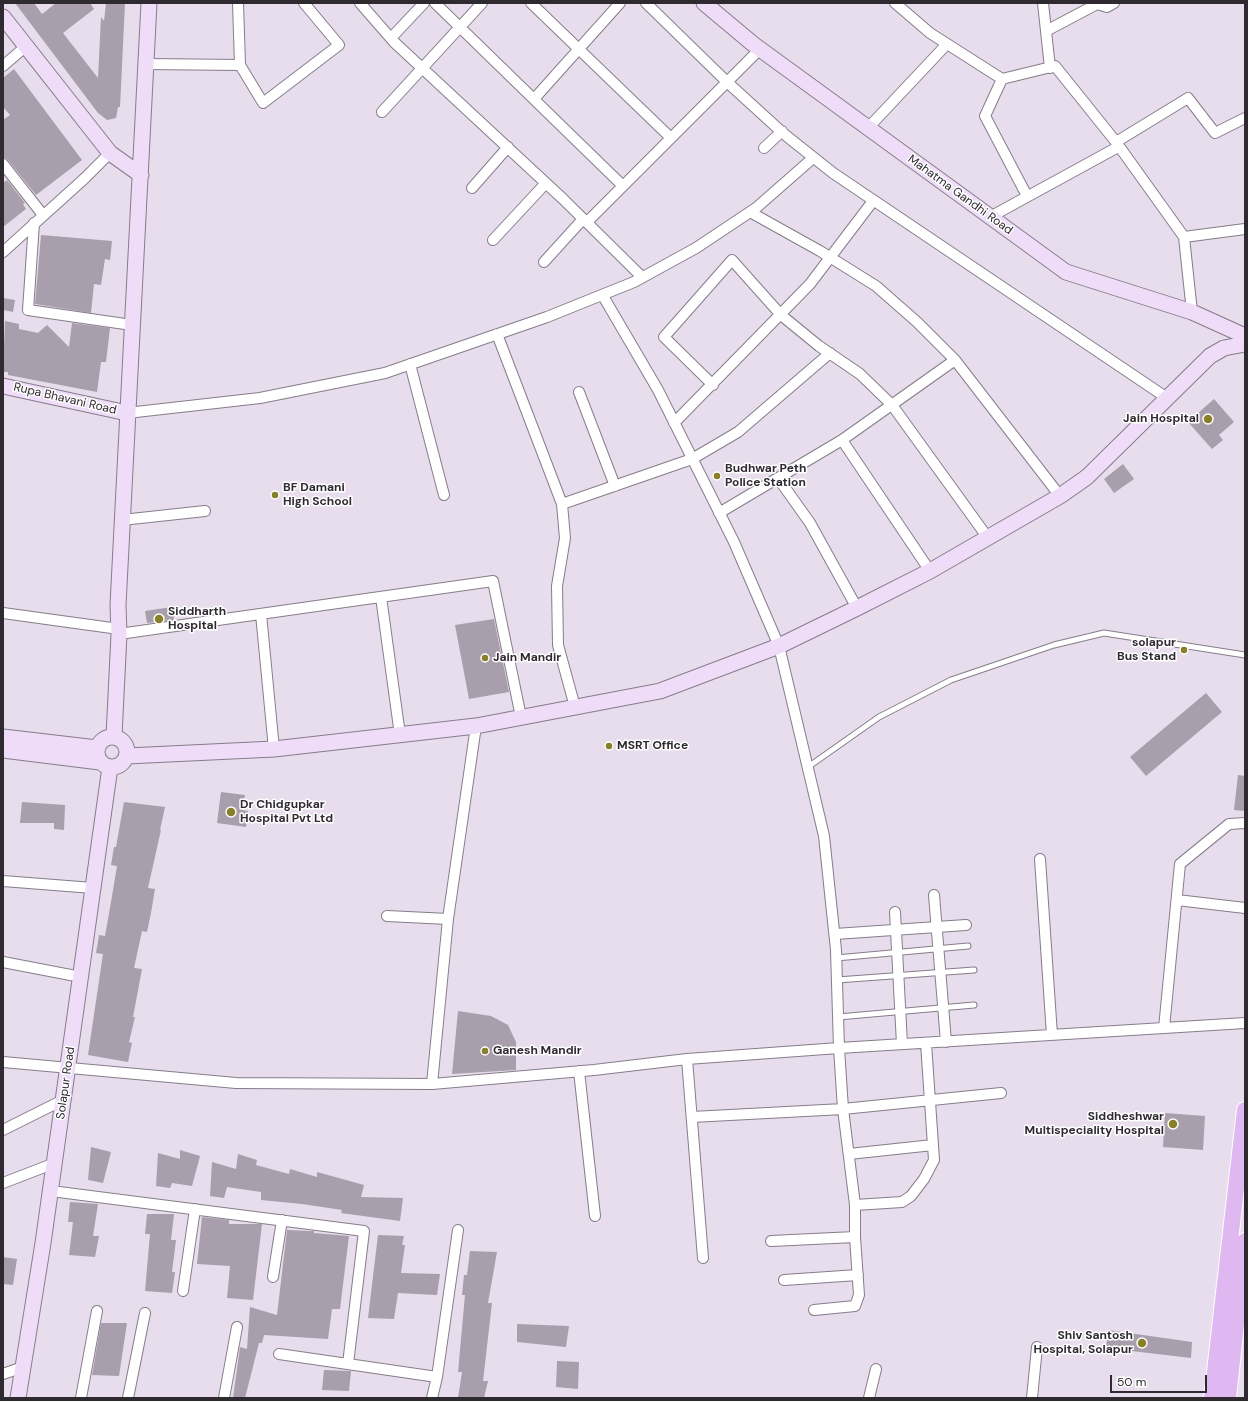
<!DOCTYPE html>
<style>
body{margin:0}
#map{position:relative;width:1248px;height:1401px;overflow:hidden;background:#e7ddec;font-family:"DM Sans",sans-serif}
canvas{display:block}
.frame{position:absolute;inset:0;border:4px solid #2e2a30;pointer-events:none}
.scale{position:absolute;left:1110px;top:1375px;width:97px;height:18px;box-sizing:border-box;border:2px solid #2e2a30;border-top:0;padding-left:5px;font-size:12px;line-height:14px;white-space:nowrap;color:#2e2a30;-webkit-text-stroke:3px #fff;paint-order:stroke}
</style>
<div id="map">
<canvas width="1248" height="1401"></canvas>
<div class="frame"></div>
<div class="scale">50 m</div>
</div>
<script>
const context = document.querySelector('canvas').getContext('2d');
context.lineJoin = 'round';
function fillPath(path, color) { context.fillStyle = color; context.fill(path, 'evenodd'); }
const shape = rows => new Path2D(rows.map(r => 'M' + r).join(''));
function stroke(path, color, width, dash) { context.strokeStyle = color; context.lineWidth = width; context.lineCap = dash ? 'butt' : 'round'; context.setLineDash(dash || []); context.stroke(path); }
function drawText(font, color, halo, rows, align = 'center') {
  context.font = font + ' "DM Sans",sans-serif'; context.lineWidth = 3; context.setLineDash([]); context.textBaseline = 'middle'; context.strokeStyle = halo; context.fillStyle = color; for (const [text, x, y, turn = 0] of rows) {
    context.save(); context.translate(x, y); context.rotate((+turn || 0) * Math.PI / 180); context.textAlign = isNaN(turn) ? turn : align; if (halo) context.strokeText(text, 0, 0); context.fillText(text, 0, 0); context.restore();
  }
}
fillPath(shape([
 [15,3,34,3,42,14,56,3,90,3,94,9,63,33,98,78,101,17,104,21,106,3,125,3,120,107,118,107,116,118,107,120,98,113],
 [14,69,82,160,36,195,8,160,3,157,3,120,10,115,3,107,3,78],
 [7,180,25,203,23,204,26,209,3,227,3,183],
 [41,235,112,241,110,260,105,259,101,285,94,284,91,313,35,304],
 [3,298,15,300,13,312,3,310],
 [5,321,19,324,19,329,38,333,47,325,69,347,72,323,110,328,106,362,101,362,97,392,8,375,8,372,3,372],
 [1214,399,1234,422,1219,435,1223,440,1212,449,1188,422],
 [1123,464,1134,479,1114,493,1104,479],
 [172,607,174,620,147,623,145,611],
 [494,619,509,692,469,699,455,625],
 [1206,693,1222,712,1146,776,1130,757],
 [1238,775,1245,776,1245,811,1234,810],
 [221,792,245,795,242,810,248,811,246,827,217,823],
 [22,802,65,805,64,830,54,829,54,823,20,823],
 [124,802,165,807,160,830,161,830,148,888,155,889,151,913,147,932,142,931,134,968,142,969,133,1017,135,1017,129,1042,132,1043,128,1062,88,1055,103,954,96,953,99,935,105,936,111,902,117,866,111,865,114,847,116,847],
 [458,1011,491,1016,508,1025,516,1042,516,1070,452,1074],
 [1165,1113,1205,1116,1203,1150,1163,1147],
 [91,1147,111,1152,103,1183,88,1180],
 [180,1150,200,1156,192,1186,172,1183,170,1188,156,1186,158,1153,180,1159],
 [238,1154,257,1160,256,1165,289,1174,290,1169,317,1177,317,1172,364,1185,361,1197,403,1198,400,1221,341,1213,342,1210,302,1204,261,1200,261,1192,227,1187,224,1198,210,1196,212,1162,236,1169],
 [70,1202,98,1204,93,1236,99,1236,95,1257,69,1255,73,1222,68,1222],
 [147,1214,174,1214,171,1240,176,1240,172,1272,175,1272,172,1293,145,1291,150,1234,145,1234],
 [202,1217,229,1220,229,1224,262,1224,253,1300,227,1298,230,1266,197,1264],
 [287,1230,309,1231,314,1231,314,1233,349,1236,340,1309,332,1309,328,1339,264,1335,262,1343,259,1343,245,1398,233,1398,240,1347,247,1349,250,1307,277,1315],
 [378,1235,404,1236,402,1245,405,1245,401,1273,440,1274,437,1295,398,1293,394,1319,368,1318],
 [470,1251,497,1252,488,1303,492,1303,483,1381,488,1381,484,1398,458,1398,462,1372,458,1372,465,1295,462,1295,464,1275,467,1275],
 [3,1257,17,1259,13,1285,3,1284],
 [101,1323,127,1323,119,1376,92,1375],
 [517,1324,569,1326,566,1347,517,1342],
 [1108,1330,1192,1342,1191,1358,1106,1348],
 [557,1361,579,1362,578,1389,556,1387],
 [324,1370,351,1371,349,1391,322,1390]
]), '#a89eac');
const lane = shape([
 [808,767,879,717,951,680,1054,645,1104,633,1245,655],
 [836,958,968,946],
 [837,980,974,970],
 [838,1017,974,1005]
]);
const street = shape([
 [360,3,394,42,563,199,642,277],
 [435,3,623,186],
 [531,3,671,138],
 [646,3,727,82,784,134,833,173,1167,398],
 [895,3,930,33,1002,79,1055,66,1116,142,1184,237,1192,312],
 [1043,3,1050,68],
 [1046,31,1097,4,1107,7,1114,3],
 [391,38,424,3],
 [146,64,240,65,238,3],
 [240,65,263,103,339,45,304,3],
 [3,66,25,47],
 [1002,79,985,116,1027,196],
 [534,99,620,3],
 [382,112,482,3],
 [868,128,947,44],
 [1116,142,1188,98,1215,133,1245,118],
 [764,148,782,131],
 [3,164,43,215],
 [472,188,508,147],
 [750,212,820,251,876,286,917,322,955,360,1060,496],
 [990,217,1118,147],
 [587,222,760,49],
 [34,223,28,310,132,325],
 [1184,237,1245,229],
 [493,240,546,183],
 [3,252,85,178,110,153],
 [544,262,583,219],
 [603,296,658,390,734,542,779,646,824,836,836,950,839,1048,843,1109,855,1205,855,1237,859,1295,855,1306,814,1310],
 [497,334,562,504,565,538,557,586,558,645,575,707],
 [410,364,444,495],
 [713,385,664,337,732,260,781,315,819,346,860,374,892,405,988,538],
 [579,392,615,486],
 [127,413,260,398,385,373,547,317,634,282,696,248,756,208,813,158],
 [674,423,810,284,873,201],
 [842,440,930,571],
 [778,478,810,523,857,608],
 [562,504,692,459,738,432,830,353],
 [719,513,842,440,955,360],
 [122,520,205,511],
 [381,597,400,735],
 [3,613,119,629],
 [261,614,274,749],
 [119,634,493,581,521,717],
 [1040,859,1052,1035],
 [3,881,93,888],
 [934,895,946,1042],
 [1177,900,1245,908],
 [895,912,902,1044],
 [387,916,448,919],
 [835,934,966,925],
 [3,962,81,977],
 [1164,1028,1180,864,1229,824,1245,823],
 [687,1059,703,1258],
 [3,1062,236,1083,432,1084,594,1070,687,1059,839,1048,1245,1023],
 [579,1071,595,1216],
 [432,1084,448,919,476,726],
 [692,1117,843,1109,1001,1093],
 [3,1130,63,1100],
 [849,1154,933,1145],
 [3,1183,55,1163],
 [51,1191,364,1231,348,1364],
 [855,1205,902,1202,911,1196,924,1179,934,1160,926,1043],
 [771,1241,855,1237],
 [273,1277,282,1220],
 [784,1280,858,1275],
 [183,1291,195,1209],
 [279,1354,437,1377,458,1230],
 [3,1374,23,1367],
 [81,1398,97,1311],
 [128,1398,145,1313],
 [224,1398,237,1327],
 [432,1398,437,1377],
 [869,1398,876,1369],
 [1032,1398,1037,1347]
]);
const secondary = shape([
 [704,3,753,44,1066,272,1192,312,1245,336],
 [3,17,110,153,141,175],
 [3,386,127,413],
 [114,736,119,634,118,605,149,3],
 '97 752a15 15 0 1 1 30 0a15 15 0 1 1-30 0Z',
 [3,737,97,748],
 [3,750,100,762],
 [127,756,274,749,476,726,660,691,779,646,857,608,930,571,1060,496,1087,477,1210,356,1224,348,1245,344],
 [18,1398,43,1243,110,767]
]);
const primary = shape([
 [1212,1398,1245,1110],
 [1228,1398,1245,1241]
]);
stroke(lane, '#867d8a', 7);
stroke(street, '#867d8a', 12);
stroke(secondary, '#867d8a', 17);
stroke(primary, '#fff', 18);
stroke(lane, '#fff', 5);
stroke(street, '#fff', 10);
stroke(secondary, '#efdcf8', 15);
stroke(primary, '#e0b8f1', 16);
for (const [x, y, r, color] of [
 [1208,419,5,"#878028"],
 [717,476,4,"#878028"],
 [275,495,4,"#878028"],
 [159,619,5,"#878028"],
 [1184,650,4,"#878028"],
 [485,658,4,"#878028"],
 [609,746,4,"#878028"],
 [231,812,5,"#878028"],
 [485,1051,4,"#878028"],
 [1173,1124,5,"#878028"],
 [1142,1343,5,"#878028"]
]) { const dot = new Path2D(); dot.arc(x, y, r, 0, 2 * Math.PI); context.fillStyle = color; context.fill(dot); stroke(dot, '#fff', 1.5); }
drawText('12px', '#2e2a30', '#fff', [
 ["Mahatma Gandhi Road",960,195,36],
 ["Rupa Bhavani Road",65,399,13],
 ["Solapur Road",66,1083,-82]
]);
drawText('bold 12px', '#2e2a30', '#fff', [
 ["Jain Hospital",1199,419,"right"],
 ["Budhwar Peth",725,469],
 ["Police Station",725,483],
 ["BF Damani",283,488],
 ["High School",283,502],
 ["Siddharth",168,612],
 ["Hospital",168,626],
 ["solapur",1176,643,"right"],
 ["Bus Stand",1176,657,"right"],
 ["Jain Mandir",493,658],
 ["MSRT Office",617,746],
 ["Dr Chidgupkar",240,805],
 ["Hospital Pvt Ltd",240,819],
 ["Ganesh Mandir",493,1051],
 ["Siddheshwar",1164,1117,"right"],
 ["Multispeciality Hospital",1164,1131,"right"],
 ["Shiv Santosh",1133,1336,"right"],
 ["Hospital, Solapur",1133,1350,"right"]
], 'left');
</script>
